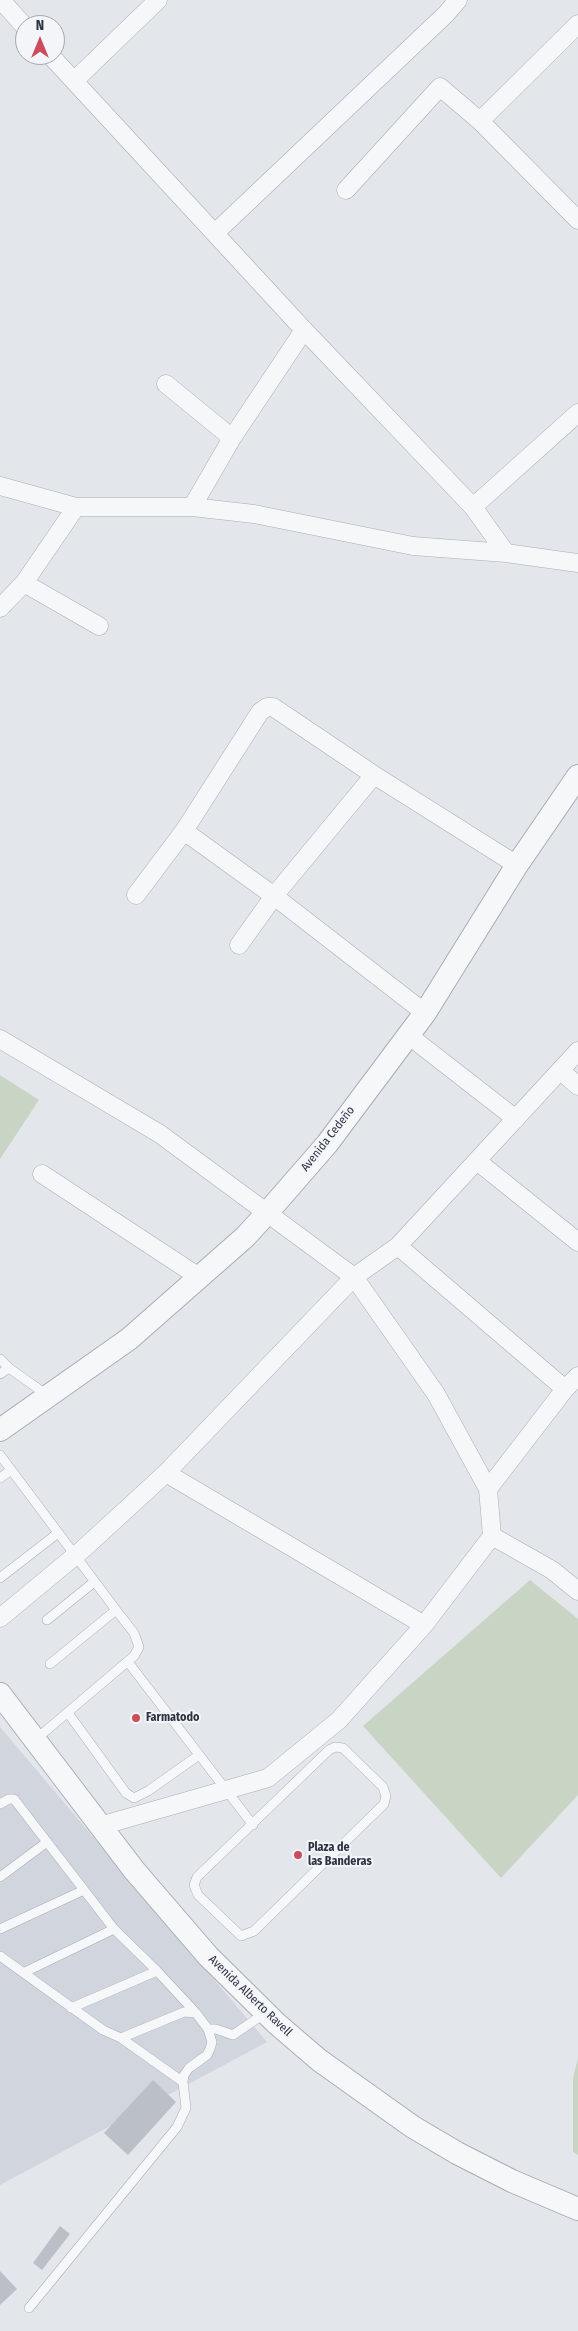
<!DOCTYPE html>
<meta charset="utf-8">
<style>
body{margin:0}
#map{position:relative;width:578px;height:2331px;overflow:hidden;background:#e3e6eb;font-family:"Fira Sans Condensed",sans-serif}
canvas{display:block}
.north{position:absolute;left:15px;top:15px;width:50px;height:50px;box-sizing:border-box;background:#f3f5f8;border:1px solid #a3a7b0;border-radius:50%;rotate:0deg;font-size:14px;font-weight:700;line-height:20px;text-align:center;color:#2b3343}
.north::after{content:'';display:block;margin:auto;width:18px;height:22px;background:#cc4c5c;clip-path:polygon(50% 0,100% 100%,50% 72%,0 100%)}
</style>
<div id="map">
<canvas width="578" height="2331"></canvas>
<div class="north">N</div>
</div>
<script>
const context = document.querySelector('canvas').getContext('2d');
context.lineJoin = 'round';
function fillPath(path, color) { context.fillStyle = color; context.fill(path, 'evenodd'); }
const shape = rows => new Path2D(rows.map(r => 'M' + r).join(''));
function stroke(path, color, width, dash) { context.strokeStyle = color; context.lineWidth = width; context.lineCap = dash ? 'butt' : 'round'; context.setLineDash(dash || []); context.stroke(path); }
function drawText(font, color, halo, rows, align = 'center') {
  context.font = font + ' "Fira Sans Condensed",sans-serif'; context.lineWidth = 4; context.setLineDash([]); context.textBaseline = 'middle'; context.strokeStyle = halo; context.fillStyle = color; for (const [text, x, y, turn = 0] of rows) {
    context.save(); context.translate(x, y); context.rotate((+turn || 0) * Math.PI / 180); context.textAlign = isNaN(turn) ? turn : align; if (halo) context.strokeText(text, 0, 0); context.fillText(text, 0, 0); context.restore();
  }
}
fillPath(shape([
 [0,1727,267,2042,0,2185]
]), '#d1d5dd');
fillPath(shape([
 [0,1075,39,1100,0,1159],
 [530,1580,578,1619,578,1795,501,1878,363,1726],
 [578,2058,578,2155,573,2152,573,2078]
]), '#c8d5c4');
fillPath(shape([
 [153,2080,176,2102,128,2155,104,2133],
 [60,2226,70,2234,42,2270,33,2263],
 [0,2271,17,2289,0,2305]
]), '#babfc8');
const service = shape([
 [0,1359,9,1368,0,1374],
 [9,1368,47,1395],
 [0,1455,116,1610],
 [0,1478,11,1470],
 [0,1578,58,1533],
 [47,1620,94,1582],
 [128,1662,253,1825],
 [68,1713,126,1793,134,1798,148,1791,199,1755],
 [35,1740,134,1656,139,1647,134,1633,116,1610,50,1664],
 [335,1747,343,1748,383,1787,386,1796,384,1804,254,1931,241,1936,198,1895,194,1885,197,1877,329,1750,335,1747],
 [0,1804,9,1799,14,1799,114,1929,157,1971,71,2008],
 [0,1877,47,1842],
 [0,1929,84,1890],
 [0,1956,103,2030,121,2038,184,2012,196,2013,208,2029,216,2029,233,2035,265,2013],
 [157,1971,196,2013],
 [25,1972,114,1929],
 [121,2038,183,2082],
 [29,2308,177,2127,186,2108,183,2082,184,2075,189,2068,207,2055,210,2049,212,2042,208,2029]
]);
const minor = shape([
 [1,0,25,27],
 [50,55,304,330,473,507,506,553],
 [74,81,158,0],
 [480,121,578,24],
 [346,190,440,87,480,121,578,220],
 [215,233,446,14,458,0],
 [166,384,232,438],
 [0,486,76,507,192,507,254,514,413,546,506,553,578,563],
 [192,507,232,438,304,330],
 [473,507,578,413],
 [24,583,99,626],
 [0,608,24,583,76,507],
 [184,831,274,896,425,1013],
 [136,895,184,831,260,712,267,707,273,707,374,775,517,865],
 [239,945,274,896,374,775],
 [408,1035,516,1119],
 [0,1039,160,1134,354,1277,436,1394,488,1489],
 [561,1071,578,1086],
 [477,1161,578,1242],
 [42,1174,199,1277],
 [398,1246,565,1389],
 [166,1473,424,1625],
 [492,1536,552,1570,578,1591],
 [0,1618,82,1550,166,1473,354,1277,398,1246,578,1051],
 [100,1826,268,1778,339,1720,424,1625,492,1536,488,1489,565,1389,578,1376]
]);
const tertiary = shape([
 [0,1430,129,1339,245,1237,267,1213,327,1144,425,1013,517,865,578,776],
 [0,1694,134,1870,208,1956,277,2024,319,2060,413,2127,457,2153,512,2181,578,2209]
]);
stroke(service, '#a8adb5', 10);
stroke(minor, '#a8adb5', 19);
stroke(tertiary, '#a8adb5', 24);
stroke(service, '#f6f7f9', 9);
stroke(minor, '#f6f7f9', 18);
stroke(tertiary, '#f6f7f9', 22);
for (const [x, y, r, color] of [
 [136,1718,5,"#cc4c5c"],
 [298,1855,5,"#cc4c5c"]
]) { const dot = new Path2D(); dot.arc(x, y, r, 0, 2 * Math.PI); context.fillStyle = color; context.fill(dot); stroke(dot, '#f3f5f8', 2); }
drawText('12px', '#2b3343', '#f3f5f8', [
 ["Avenida Cedeño",328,1139,-52],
 ["Avenida Alberto Ravell",250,1996,44]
]);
drawText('bold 12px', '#2b3343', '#f3f5f8', [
 ["Farmatodo",146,1718],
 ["Plaza de",308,1848],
 ["las Banderas",308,1862]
], 'left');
</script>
